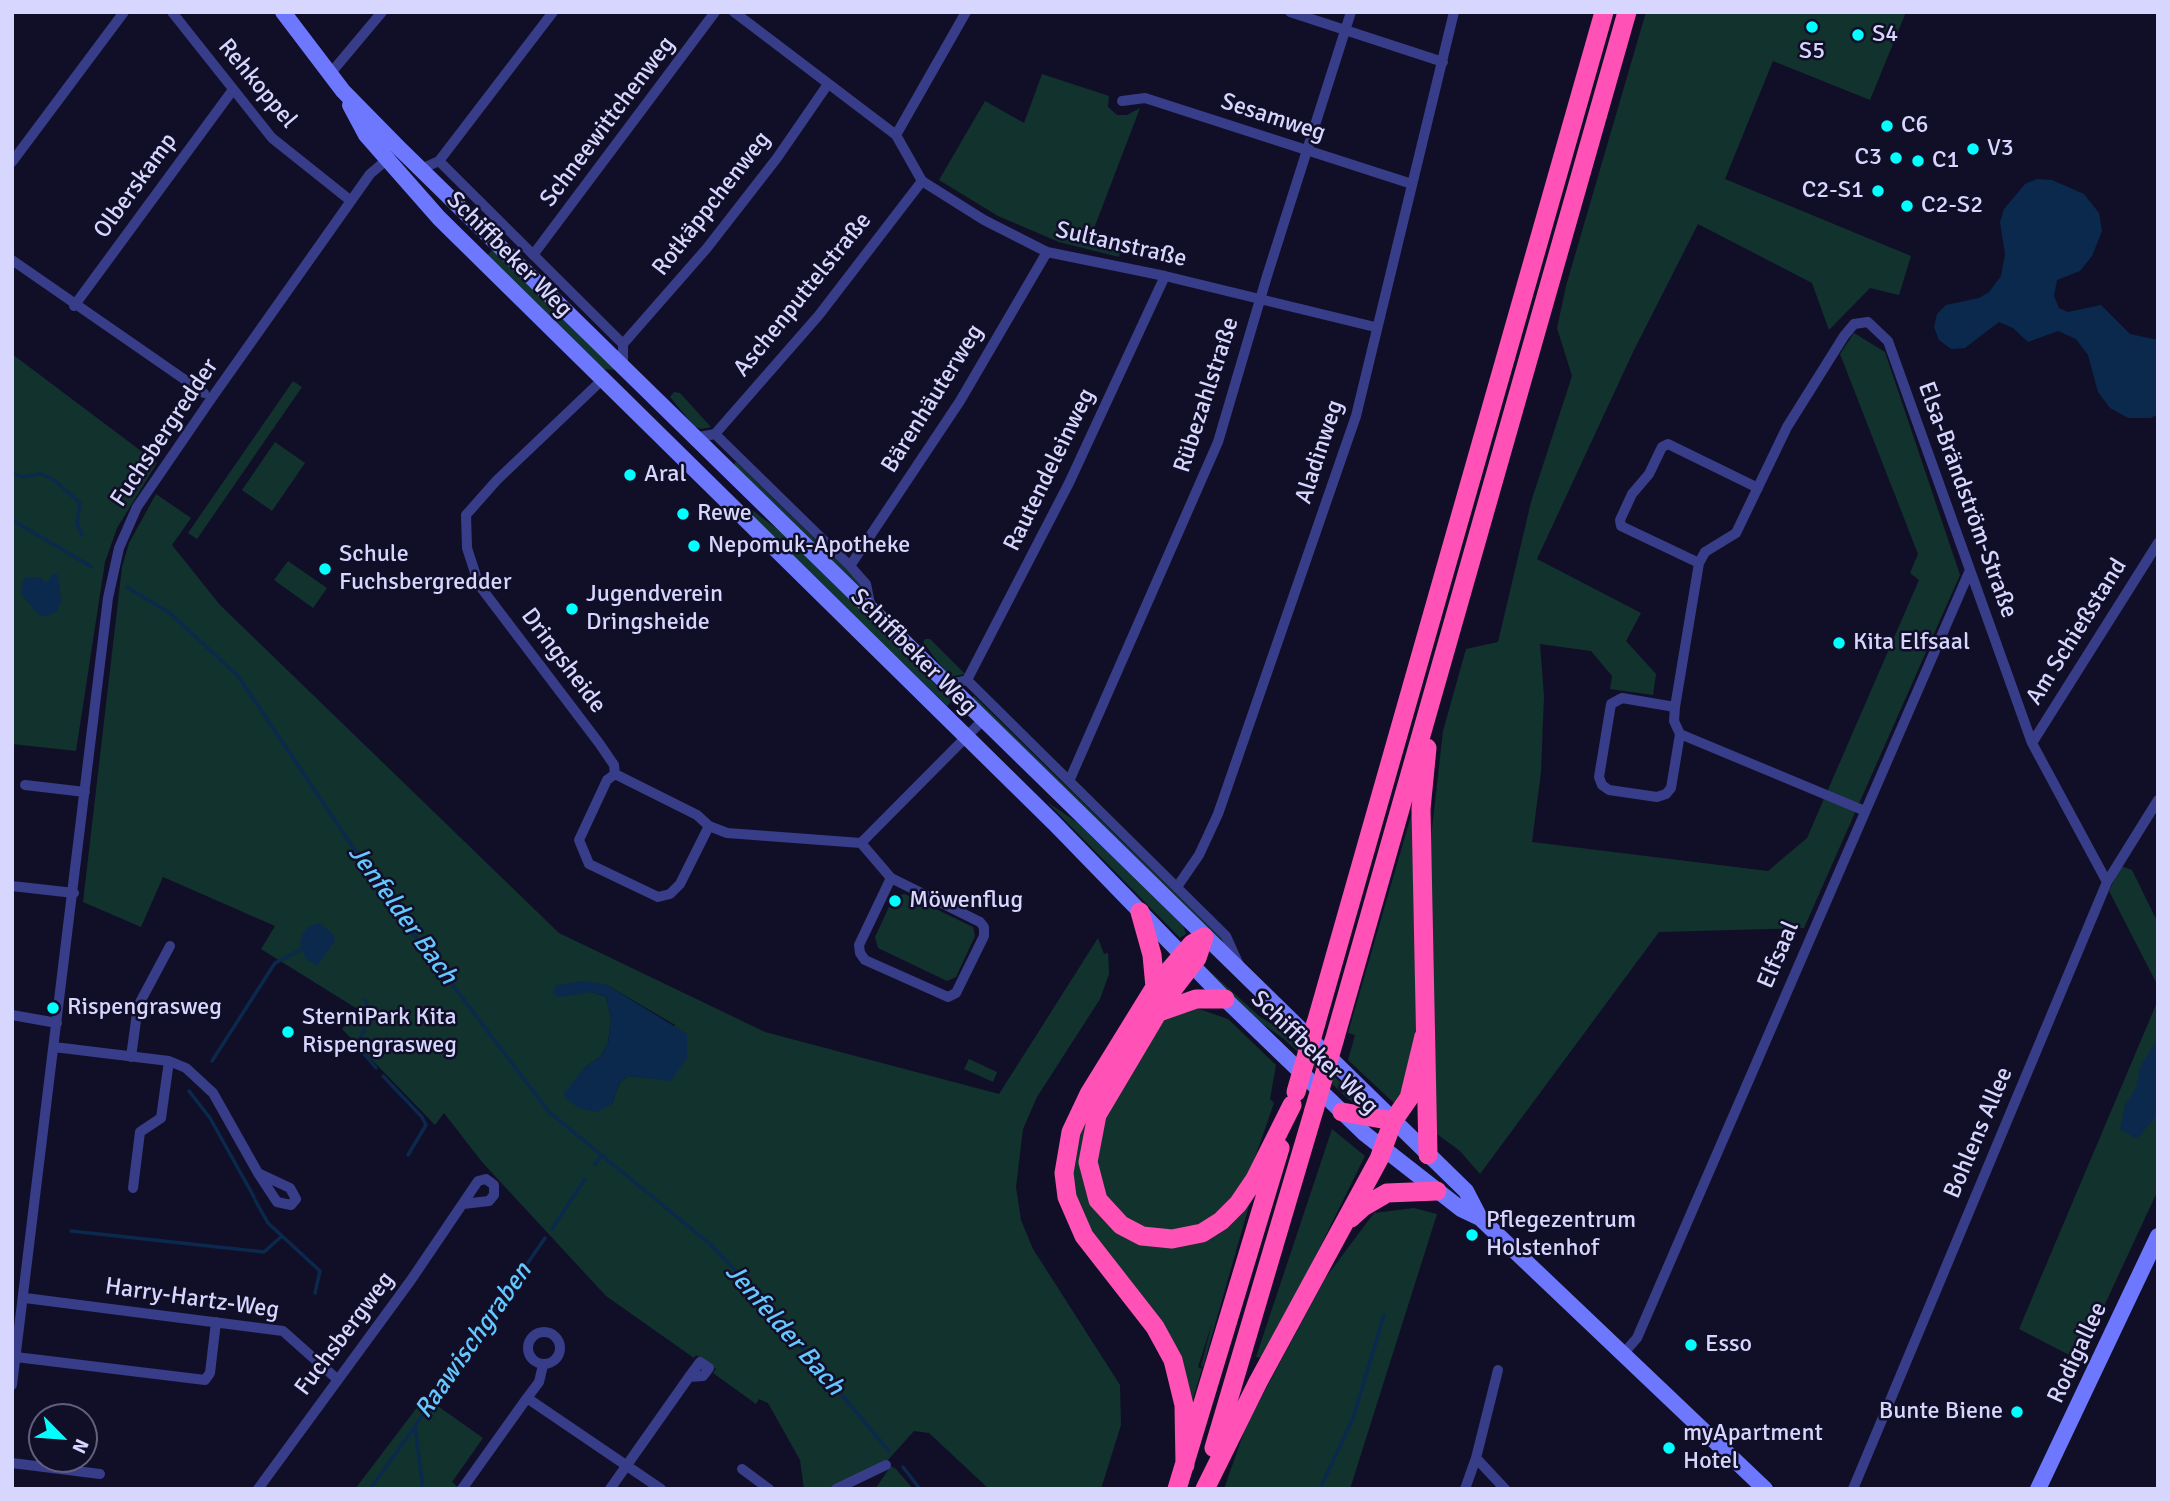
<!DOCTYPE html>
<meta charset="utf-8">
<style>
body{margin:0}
#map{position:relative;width:2170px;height:1501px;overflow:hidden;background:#110f28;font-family:Signika,sans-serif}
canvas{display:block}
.frame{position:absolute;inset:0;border:14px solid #d7d6ff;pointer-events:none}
.north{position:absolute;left:28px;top:1403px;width:70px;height:70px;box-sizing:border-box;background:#110f28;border:2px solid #605f7e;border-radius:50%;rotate:115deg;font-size:19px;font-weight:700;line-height:28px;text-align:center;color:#d7d6ff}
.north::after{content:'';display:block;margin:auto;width:24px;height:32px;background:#02ffff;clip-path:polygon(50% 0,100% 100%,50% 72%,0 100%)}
</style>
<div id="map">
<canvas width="2170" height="1501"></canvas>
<div class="frame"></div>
<div class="north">N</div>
</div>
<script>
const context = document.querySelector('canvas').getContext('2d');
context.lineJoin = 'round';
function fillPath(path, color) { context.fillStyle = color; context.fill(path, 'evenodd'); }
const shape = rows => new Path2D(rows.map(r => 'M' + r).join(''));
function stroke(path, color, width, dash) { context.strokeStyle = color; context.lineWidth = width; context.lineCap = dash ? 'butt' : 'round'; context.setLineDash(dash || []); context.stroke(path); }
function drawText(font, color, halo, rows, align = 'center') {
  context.font = font + ' Signika,sans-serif'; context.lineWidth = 5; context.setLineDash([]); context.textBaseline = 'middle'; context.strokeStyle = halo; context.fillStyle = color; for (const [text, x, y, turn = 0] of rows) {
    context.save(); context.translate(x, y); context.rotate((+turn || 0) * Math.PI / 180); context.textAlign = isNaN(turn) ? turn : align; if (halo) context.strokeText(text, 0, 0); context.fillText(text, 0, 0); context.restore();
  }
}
fillPath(shape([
 [1646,12,1906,12,1870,100,1773,61,1725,179,1911,256,1899,295,1870,288,1829,330,1812,283,1698,224,1634,350,1537,559,1641,613,1626,641,1656,674,1653,695,1610,689,1612,676,1591,651,1540,644,1544,696,1541,772,1532,842,1768,871,1807,838,1919,580,1910,573,1918,554,1840,354,1854,333,1885,352,1960,575,1804,928,1659,932,1480,1174,1460,1151,1433,1131,1429,855,1443,731,1466,649,1498,642,1531,502,1572,376,1557,328,1566,286],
 [1042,74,1109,96,1108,107,1117,115,1127,115,1140,108,1093,231,1123,239,1119,257,1059,242,998,216,939,180,985,101,1024,123],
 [493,249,616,370,602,369,486,257],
 [12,354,157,463,117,528,105,562,76,751,12,744],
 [293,381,302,387,197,539,188,533],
 [674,392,680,393,711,427,701,429,694,426,670,397],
 [275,442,305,463,272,511,242,490],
 [736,462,865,588,861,592,733,465],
 [156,494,191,518,172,545,220,605,559,933,765,1032,999,1094,1098,938,1104,954,1108,953,1109,974,1100,999,1037,1097,1023,1129,1016,1187,1021,1220,1033,1249,1120,1385,1121,1425,1101,1489,989,1489,929,1433,914,1431,887,1461,827,1489,804,1489,800,1460,768,1403,759,1399,756,1404,713,1373,716,1369,696,1355,694,1358,606,1296,482,1162,444,1113,435,1125,342,1029,359,1010,261,949,275,926,163,877,141,927,83,902,122,567,129,543],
 [605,984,675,1025,647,1078,628,1076,620,1082,612,1104,584,1068,601,1056,608,1043,611,1019,606,997,592,992],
 [745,510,752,510,785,535,952,701,947,706],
 [288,561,327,588,313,608,274,580],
 [925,639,930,639,965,674,949,677,923,642],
 [974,696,1226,943,1224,945,972,698],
 [1047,802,1078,823,1183,925,1186,934,1180,938],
 [1415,802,1418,1019,1408,1085,1395,1104,1348,1060,1355,1035,1348,1033],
 [2121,866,2132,870,2158,923,2158,986,2109,891],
 [905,894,973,927,975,936,956,977,947,981,878,948,875,937,894,896],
 [1203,965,1259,1016,1292,1037,1368,1108,1359,1107,1347,1098,1284,1039,1257,1020],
 [2158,1000,2158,1190,2079,1360,2019,1329],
 [1195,1005,1199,1009,1228,1019,1276,1065,1270,1099,1274,1103,1252,1166,1236,1193,1212,1218,1187,1230,1147,1229,1124,1218,1105,1195,1096,1162,1107,1113,1166,1016],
 [969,1059,997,1072,993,1082,964,1069],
 [1104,1090,1086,1181,1155,1244,1250,1202,1203,1367,1201,1366,1212,1323,1198,1367,1202,1369,1191,1405,1094,1239,1071,1187,1077,1135],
 [1332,1129,1365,1156,1265,1358,1256,1357],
 [1414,1208,1437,1214,1350,1489,1224,1489,1246,1426,1326,1277,1374,1213],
 [425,1397,483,1438,452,1482,460,1489,355,1489],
 [891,1466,896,1469,913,1489,875,1489]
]), '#12322e');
fillPath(shape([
 [2037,179,2052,180,2084,194,2099,213,2102,231,2092,256,2080,271,2057,280,2054,296,2059,308,2068,312,2101,305,2130,334,2158,340,2158,414,2151,418,2128,418,2110,408,2098,392,2088,355,2076,339,2058,331,2028,342,2013,328,1999,322,1965,348,1951,349,1939,340,1934,327,1937,314,1946,305,1979,298,1989,292,2001,276,2005,254,2000,222,2004,209,2025,184],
 [52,574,57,574,59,581,61,601,57,611,45,617,38,614,22,595,21,586,25,578,41,577,45,582,49,580],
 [319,923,333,934,335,941,317,966,306,959,300,942,304,931,311,925],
 [583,981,605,984,687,1034,687,1058,671,1081,628,1076,620,1082,612,1104,597,1112,578,1108,563,1095,584,1068,601,1056,608,1043,611,1019,606,997,592,992,560,997,553,994,556,985],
 [2158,1038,2158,1114,2137,1139,2120,1129,2125,1105,2136,1088,2140,1067]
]), '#0a294c');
stroke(shape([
 [12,473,22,477,41,474,54,480,80,503,77,524,82,535],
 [12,520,92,567],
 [127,587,171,614,238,676,391,904,549,1112,710,1244,743,1278,889,1451],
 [365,1000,370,1010,360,1041,361,1050,376,1068],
 [212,1061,275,963,302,949],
 [383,1076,422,1117,426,1125,408,1155],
 [189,1091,210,1118,254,1197],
 [595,1164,601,1156],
 [255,1200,268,1223,320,1271,315,1293],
 [552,1229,585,1179],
 [71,1231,264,1252,282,1236],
 [903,1467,920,1489],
 [370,1489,414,1428],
 [423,1489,415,1426,545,1238],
 [1320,1489,1353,1418,1384,1315]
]), '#0a294c', 3.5);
stroke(shape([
 [172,12,272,138,351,201],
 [734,12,896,135,922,181,984,220,1047,252,1165,276,1375,327],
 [1290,12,1443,62],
 [330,74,382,12],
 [1122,101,1145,98,1412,184],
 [896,135,966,12],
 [439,161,553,12],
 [12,162,124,12],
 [421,169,439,161,623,344,623,368],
 [533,255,715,12],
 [12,260,204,393],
 [74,306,232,91],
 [623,344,707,248,777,158,828,84],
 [602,380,497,480,466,515,467,548,479,585,599,743,614,765,615,774,697,815,709,826,727,833,861,843,983,720],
 [715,434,819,315,922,181],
 [694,438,715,434,850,566,866,584,871,609],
 [1699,563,1621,526,1620,520,1632,494,1649,474,1662,447,1668,444,1758,488],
 [850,566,960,401,1047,252],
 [967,680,1069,483,1165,276],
 [946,685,967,680,973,686,1226,936,1239,965],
 [1675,707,1622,698,1611,704,1599,777,1602,785,1609,790,1657,797,1666,794,1671,788,1680,734,1674,721,1675,707,1699,563,1705,552,1736,533,1787,427,1844,336,1854,324,1868,322,1888,341,2032,743,2107,882],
 [1680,734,1865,811],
 [2032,743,2158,543],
 [615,774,607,780,579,840,589,864,658,897,670,894,680,884,709,826],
 [1070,779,1218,442,1267,276,1351,12],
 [25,785,85,792],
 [861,843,891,878,980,922,984,927,984,936,956,993,948,997,865,960,860,953,859,945,891,878],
 [12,886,74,893],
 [1177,887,1199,855,1218,814,1356,416,1454,12],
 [12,1015,57,1023],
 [54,1047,169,1061,186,1068,213,1093,258,1173,277,1202,291,1205,296,1199,290,1188,258,1173],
 [131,1057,138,1006,170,946],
 [133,1188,140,1132,161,1118,169,1061],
 [25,1298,283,1331,337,1379],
 '528 1348a16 16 0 1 1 32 0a16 16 0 1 1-32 0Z',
 [1623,1354,1637,1338,1970,570],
 [16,1357,205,1380,210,1373,216,1322],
 [12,1385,108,598,119,548,137,507,211,399,370,174,390,157],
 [527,1398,539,1382,543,1365],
 [1476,1458,1505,1489],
 [12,1463,100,1474],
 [742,1469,769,1489],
 [258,1489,411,1280,478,1181,486,1179,494,1185,494,1195,489,1201,463,1204],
 [462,1489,527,1398,661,1489],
 [610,1489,689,1377,700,1362,709,1368,703,1376,689,1377],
 [836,1489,886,1465],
 [1465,1489,1476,1458,1498,1370],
 [1853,1489,2107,882,2158,800]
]), '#383d89', 10);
stroke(shape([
 [283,12,343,91,399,148,1466,1191,1480,1218,1765,1489],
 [350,105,366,135,439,218,1054,823,1225,999,1365,1134,1461,1209,1480,1218],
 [2038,1489,2158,1236]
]), '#6d78ff', 16);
stroke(shape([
 [1427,748,1421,809,1428,1155],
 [1140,912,1152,955,1155,987],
 [1204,937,1197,958,1167,997,1097,1115,1088,1162,1098,1200,1121,1225,1142,1236,1172,1239,1202,1233,1221,1221,1238,1204,1255,1179,1292,1105],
 [1159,1012,1196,999,1225,999],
 [1316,1023,1604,12],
 [1334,1041,1627,12],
 [1342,1112,1393,1121],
 [1351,1218,1363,1207,1387,1193,1437,1191],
 [1214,1448,1314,1110],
 [1185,1465,1184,1405,1173,1360,1155,1327,1084,1236,1067,1197,1064,1173,1071,1132,1089,1094,1155,987,1192,944,1204,937],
 [1177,1489,1280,1148],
 [1205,1489,1258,1382,1379,1159,1393,1121,1409,1098,1424,1036]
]), '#ff51b6', 19);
stroke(shape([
 [1296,1092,1316,1023],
 [1314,1110,1334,1041]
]), '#ff51b6', 19);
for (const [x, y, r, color] of [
 [1812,27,7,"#02ffff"],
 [1858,35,7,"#02ffff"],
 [1887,126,7,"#02ffff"],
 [1973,149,7,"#02ffff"],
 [1896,158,7,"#02ffff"],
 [1918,161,7,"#02ffff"],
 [1878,191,7,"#02ffff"],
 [1907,206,7,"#02ffff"],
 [630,475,7,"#02ffff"],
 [683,514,7,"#02ffff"],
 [694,546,7,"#02ffff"],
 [325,569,7,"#02ffff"],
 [572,609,7,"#02ffff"],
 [1839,643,7,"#02ffff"],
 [895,901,7,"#02ffff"],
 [53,1008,7,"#02ffff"],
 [288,1032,7,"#02ffff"],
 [1472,1235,7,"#02ffff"],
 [1691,1345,7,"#02ffff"],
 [2017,1412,7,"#02ffff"],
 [1669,1448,7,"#02ffff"]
]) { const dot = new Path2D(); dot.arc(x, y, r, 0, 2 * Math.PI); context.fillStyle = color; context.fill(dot); stroke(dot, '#110f28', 2.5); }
drawText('24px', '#d7d6ff', '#110f28', [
 ["S4",1872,35],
 ["S5",1812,52,"center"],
 ["C6",1901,126],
 ["V3",1987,149],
 ["C3",1882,158,"right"],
 ["C1",1932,161],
 ["C2-S1",1864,191,"right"],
 ["C2-S2",1921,206],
 ["Aral",644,475],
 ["Rewe",697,514],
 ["Nepomuk-Apotheke",708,546],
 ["Schule",339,555],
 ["Fuchsbergredder",339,583],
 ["Jugendverein",586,595],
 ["Dringsheide",586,623],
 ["Kita Elfsaal",1853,643],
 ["Möwenflug",909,901],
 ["Rispengrasweg",67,1008],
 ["SterniPark Kita",302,1018],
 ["Rispengrasweg",302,1046],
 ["Pflegezentrum",1486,1221],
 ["Holstenhof",1486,1249],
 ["Esso",1705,1345],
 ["Bunte Biene",2003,1412,"right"],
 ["myApartment",1683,1434],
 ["Hotel",1683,1462]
], 'left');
drawText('24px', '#d7d6ff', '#110f28', [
 ["Rehkoppel",257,84,50],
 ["Sesamweg",1273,118,18],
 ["Schneewittchenweg",608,122,-53],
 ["Olberskamp",136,186,-54],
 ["Rotkäppchenweg",712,204,-52],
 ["Sultanstraße",1121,245,13],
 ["Schiffbeker Weg",509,255,45],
 ["Aschenputtelstraße",803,295,-51],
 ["Rübezahlstraße",1207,395,-72],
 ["Bärenhäuterweg",933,399,-58],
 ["Fuchsbergredder",165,433,-56],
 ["Aladinweg",1320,452,-72],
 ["Rautendeleinweg",1050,470,-64],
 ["Elsa-Brändström-Straße",1967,500,70],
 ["Am Schießstand",2077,632,-58],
 ["Schiffbeker Weg",913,652,45],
 ["Dringsheide",563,661,53],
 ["Elfsaal",1779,955,-67],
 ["Schiffbeker Weg",1314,1053,44],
 ["Bohlens Allee",1979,1133,-67],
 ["Harry-Hartz-Weg",192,1299,8],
 ["Fuchsbergweg",345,1334,-53],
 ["Rodigallee",2078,1353,-65]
]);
drawText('italic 26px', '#64c7ff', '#110f28', [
 ["Jenfelder Bach",402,915,54],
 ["Jenfelder Bach",784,1330,49],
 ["Raawischgraben",474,1341,-55]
]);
</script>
